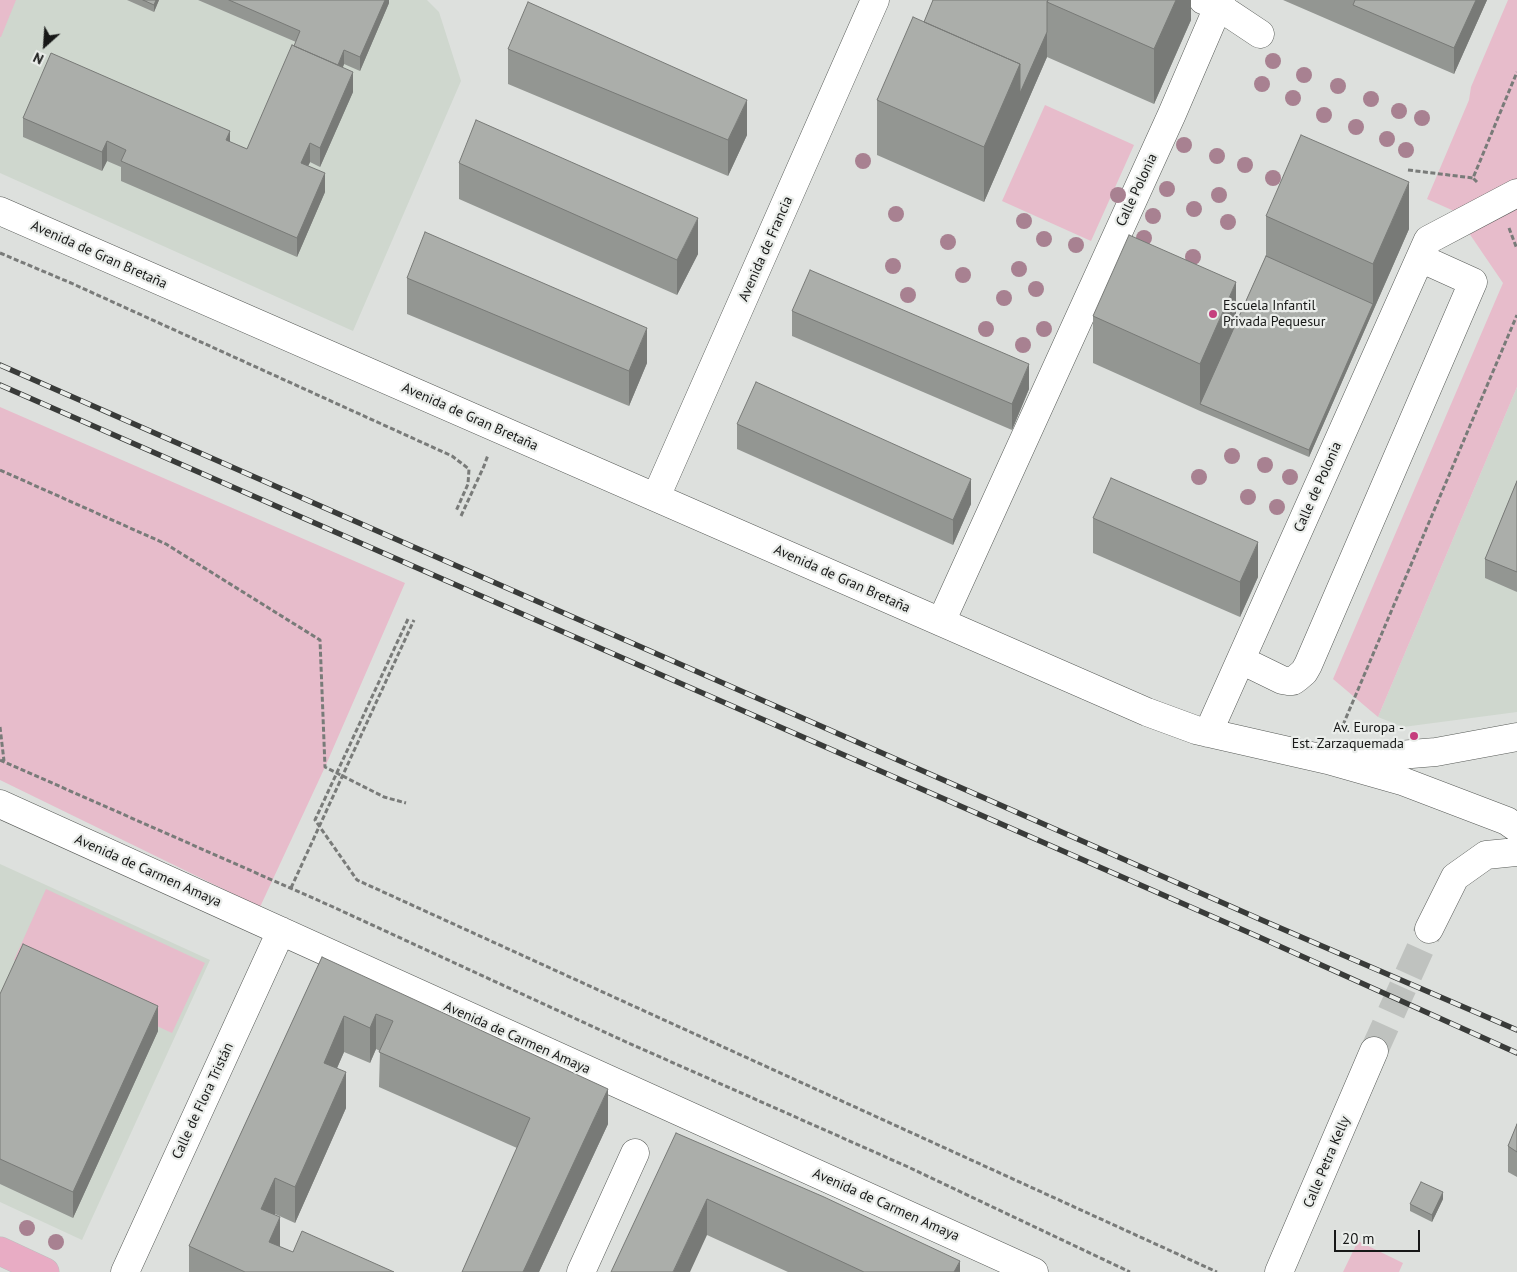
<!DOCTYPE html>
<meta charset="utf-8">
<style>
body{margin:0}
#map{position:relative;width:1517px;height:1272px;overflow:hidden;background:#dde0dd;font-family:"PT Sans",sans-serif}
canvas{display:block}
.north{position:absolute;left:20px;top:20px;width:50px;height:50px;-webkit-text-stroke:4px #eaedea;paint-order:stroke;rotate:206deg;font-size:14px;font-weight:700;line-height:20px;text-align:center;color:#171817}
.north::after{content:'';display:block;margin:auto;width:18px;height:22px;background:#171817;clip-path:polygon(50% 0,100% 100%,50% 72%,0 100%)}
.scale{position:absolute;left:1334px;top:1230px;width:86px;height:22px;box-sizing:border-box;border:2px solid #171817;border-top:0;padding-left:6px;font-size:15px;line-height:18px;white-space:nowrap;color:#171817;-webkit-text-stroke:4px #eaedea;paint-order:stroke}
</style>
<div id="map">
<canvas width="1517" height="1272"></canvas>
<div class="north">N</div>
<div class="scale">20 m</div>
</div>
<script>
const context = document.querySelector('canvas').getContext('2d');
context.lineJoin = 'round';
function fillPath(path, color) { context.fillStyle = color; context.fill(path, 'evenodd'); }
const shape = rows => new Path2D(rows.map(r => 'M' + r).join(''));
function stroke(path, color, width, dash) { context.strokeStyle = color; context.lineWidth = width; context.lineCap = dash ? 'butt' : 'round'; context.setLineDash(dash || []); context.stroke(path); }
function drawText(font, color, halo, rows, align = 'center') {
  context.font = font + ' "PT Sans",sans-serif'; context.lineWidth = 4.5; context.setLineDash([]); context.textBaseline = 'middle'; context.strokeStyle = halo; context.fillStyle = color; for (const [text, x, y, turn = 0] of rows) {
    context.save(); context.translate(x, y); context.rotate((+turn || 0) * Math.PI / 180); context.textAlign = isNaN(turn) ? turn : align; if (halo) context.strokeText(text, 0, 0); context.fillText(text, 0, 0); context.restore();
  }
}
fillPath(shape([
 [0,0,427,0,439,12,461,81,353,331,0,173],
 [1517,387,1517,712,1403,727,1378,717],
 [0,864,210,960,82,1240,0,1202]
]), '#cfd7ce');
fillPath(shape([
 [0,0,16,0,1,37,0,37],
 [1508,0,1517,0,1517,387,1378,717,1333,679,1503,283,1454,211,1427,199,1469,100,1471,87],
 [1045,105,1134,145,1091,241,1002,201],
 [0,407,405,583,325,767,260,907,0,780],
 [46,889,205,963,172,1033,14,960],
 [1358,1241,1403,1263,1399,1272,1343,1272]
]), '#e7bccb');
stroke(shape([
 [1374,1051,1429,929]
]), '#bfc2bf', 28, [28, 14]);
const minor = shape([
 [1203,0,1218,6,1260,34],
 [0,211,1147,712,1196,730,1328,760,1402,781,1507,821,1517,828],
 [656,497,875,0],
 [941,622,1172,114,1221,0],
 [1241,660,1282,680,1288,681,1293,681,1297,678,1304,672,1308,665,1473,282,1420,258],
 [1208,733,1428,240,1517,193],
 [1350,759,1436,752,1517,737],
 [0,804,1034,1272],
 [1429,929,1455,877,1486,855,1517,852],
 [125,1272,281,931],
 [581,1272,635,1153],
 [1279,1272,1374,1051]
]);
const major = shape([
 [0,1251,45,1272]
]);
stroke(minor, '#575a57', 29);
stroke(major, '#bebebe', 29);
stroke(shape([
 [1408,170,1473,178],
 [1477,182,1473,178,1517,72],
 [1509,228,1517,249],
 [0,253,71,283,452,456,469,469,468,484,456,511],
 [0,470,166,544,320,640,325,767,384,797,406,803],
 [461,516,484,466,488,455],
 [408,619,315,820,357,880,1217,1272],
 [0,727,4,761],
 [1340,732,1517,315],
 [0,760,331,906,624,1041,906,1166,1130,1272],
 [291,888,414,620]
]), '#797b79', 3, [5, 2.5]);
stroke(minor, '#fff', 28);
stroke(major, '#e8acc4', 28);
const rail = shape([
 [0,365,1264,921,1517,1030],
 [0,385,1259,937,1517,1053]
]);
stroke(rail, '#393b39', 5.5);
stroke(rail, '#eaedea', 4, [11]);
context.fillStyle = '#a88191';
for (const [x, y] of [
 [1273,61],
 [1304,75],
 [1262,84],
 [1338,86],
 [1293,98],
 [1371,99],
 [1399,111],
 [1324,115],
 [1422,118],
 [1356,127],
 [1387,139],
 [1184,145],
 [1406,150],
 [1217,156],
 [863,161],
 [1245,165],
 [1273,178],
 [1167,189],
 [1118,195],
 [1219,195],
 [1194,209],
 [896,214],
 [1153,216],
 [1024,221],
 [1228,222],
 [1144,238],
 [1044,239],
 [948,242],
 [1076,245],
 [1193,257],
 [893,266],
 [1019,269],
 [963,275],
 [1036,289],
 [908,295],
 [1004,298],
 [986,329],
 [1044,329],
 [1023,345],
 [1232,456],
 [1265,465],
 [1199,477],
 [1290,477],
 [1248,497],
 [1277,507],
 [27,1228],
 [56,1242]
]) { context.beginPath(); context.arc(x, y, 8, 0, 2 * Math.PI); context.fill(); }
fillPath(shape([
 [127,0,159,0,154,12],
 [198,0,389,0,389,3,360,71,344,64,343,67,353,92,320,167,310,162,308,166,325,192,297,257,121,181,121,167,107,161,102,171,23,137,23,118,230,142,247,149,296,42],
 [933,0,1191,0,1191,20,1154,104,1047,57,984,202,877,155,877,100,924,22],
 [1283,0,1487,0,1454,74],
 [508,49,747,135,728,176,508,84],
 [459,163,698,254,677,295,459,199],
 [1266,216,1409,229,1309,457,1200,411,1093,363,1093,316,1236,323,1266,256],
 [407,278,647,363,629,406,407,314],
 [792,311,1029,389,1012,430,792,336],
 [737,424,971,504,953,545,737,449],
 [1517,481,1517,592,1485,578,1485,559],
 [1093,518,1258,577,1240,617,1093,553],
 [322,957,608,1124,539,1272,462,1272,517,1148,379,1087,380,1051,376,1049,370,1063,344,1052,337,1068,346,1108,295,1223,275,1214,274,1215,280,1247,293,1252,394,1272,189,1272,189,1246],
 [0,994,158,1031,73,1218,0,1184],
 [1517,1124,1517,1177,1508,1172,1508,1146],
 [676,1133,960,1272,788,1272,707,1235],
 [1443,1199,1432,1222,1410,1211,1410,1204]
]), '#939692');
fillPath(shape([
 [156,0,159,0,154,12,154,5],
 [385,0,389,0,389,3,360,71,360,57],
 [1176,0,1191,0,1191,20,1154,104,1154,49],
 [1476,0,1487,0,1454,74,1454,48],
 [1047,32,1047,57,984,202,984,147,1020,64],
 [344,50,344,64,336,84,336,71],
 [353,72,353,92,320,167,320,148],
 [747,100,747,135,728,176,728,140],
 [230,131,230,150,226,140],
 [107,141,107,161,102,171,102,152],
 [310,143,310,162,301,182,301,163],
 [325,173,325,192,297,257,297,238],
 [1409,182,1409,229,1309,457,1309,450,1373,304,1373,264],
 [698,218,698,254,677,295,677,260],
 [1236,282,1236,329,1200,404,1200,364],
 [647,328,647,363,629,406,629,371],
 [1029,364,1029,389,1012,430,1012,404],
 [971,479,971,504,953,545,953,520],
 [1258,542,1258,577,1240,617,1240,582],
 [158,1006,158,1031,73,1218,73,1192],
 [376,1014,376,1049,370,1063,370,1028],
 [344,1016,344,1052,324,1098,324,1063],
 [346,1072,346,1108,295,1223,295,1187],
 [608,1089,608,1124,539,1272,523,1272],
 [275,1178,275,1214,261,1245,261,1209],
 [1443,1192,1443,1199,1432,1222,1432,1215],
 [707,1199,707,1235,690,1272,673,1272],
 [280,1217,280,1253,269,1242],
 [960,1261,960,1272,954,1272]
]), '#787a77');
const building = shape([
 [143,0,156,0,154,5,143,0],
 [229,0,385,0,360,57,344,50,338,65,294,46,300,31,229,0],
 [933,0,1048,0,1047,2,1047,32,1020,93,1020,64,924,22,933,0],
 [1048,0,1176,0,1154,49,1047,2,1048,0],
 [1355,0,1476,0,1454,48,1353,5,1355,0],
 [528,2,747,100,728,140,508,49,528,2],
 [913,17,1020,64,984,147,877,100,913,17],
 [292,45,353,72,320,148,310,143,301,163,325,173,297,238,121,161,126,150,107,141,102,152,23,118,51,53,230,131,226,140,247,149,292,45],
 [476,120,698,218,677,260,459,163,476,120],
 [1301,135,1409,182,1373,264,1266,216,1301,135],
 [425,232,647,328,629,371,407,278,425,232],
 [1129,235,1236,282,1200,364,1093,316,1129,235],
 [1266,256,1373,304,1309,450,1200,404,1266,256],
 [810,270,1029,364,1012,404,792,311,810,270],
 [756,382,971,479,953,520,737,424,756,382],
 [1111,478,1258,542,1240,582,1093,518,1111,478],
 [1517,481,1517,572,1485,559,1517,481],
 [23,944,158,1006,73,1192,0,1159,0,994,23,944],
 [322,957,608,1089,523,1272,462,1272,530,1118,379,1052,393,1021,376,1014,370,1028,344,1016,324,1063,346,1072,295,1187,275,1178,261,1209,280,1217,269,1242,293,1252,302,1231,394,1272,245,1272,189,1246,322,957],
 [1517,1124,1517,1152,1508,1146,1517,1124],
 [676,1133,824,1197,960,1261,954,1272,864,1272,707,1199,673,1272,611,1272,676,1133],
 [1421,1182,1443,1192,1432,1215,1410,1204,1421,1182]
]);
fillPath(building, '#abaeaa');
stroke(building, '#787a77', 1);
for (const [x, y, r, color] of [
 [1213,314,5,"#c53e7d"],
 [1414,736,5,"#c53e7d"]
]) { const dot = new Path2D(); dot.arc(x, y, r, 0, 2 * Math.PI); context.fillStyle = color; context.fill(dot); stroke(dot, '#eaedea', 2); }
drawText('14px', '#171817', '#eaedea', [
 ["Calle Polonia",1137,190,-65],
 ["Avenida de Francia",766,249,-66],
 ["Avenida de Gran Bretaña",99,255,24],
 ["Avenida de Gran Bretaña",470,417,24],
 ["Calle de Polonia",1318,487,-66],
 ["Avenida de Gran Bretaña",842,579,24],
 ["Avenida de Carmen Amaya",148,871,24],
 ["Avenida de Carmen Amaya",517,1038,24],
 ["Calle de Flora Tristán",203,1101,-65],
 ["Calle Petra Kelly",1327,1162,-67],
 ["Avenida de Carmen Amaya",886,1205,24]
]);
drawText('14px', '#171817', '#eaedea', [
 ["Escuela Infantil",1223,306],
 ["Privada Pequesur",1223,322],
 ["Av. Europa -",1404,728,"right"],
 ["Est. Zarzaquemada",1404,744,"right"]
], 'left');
</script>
